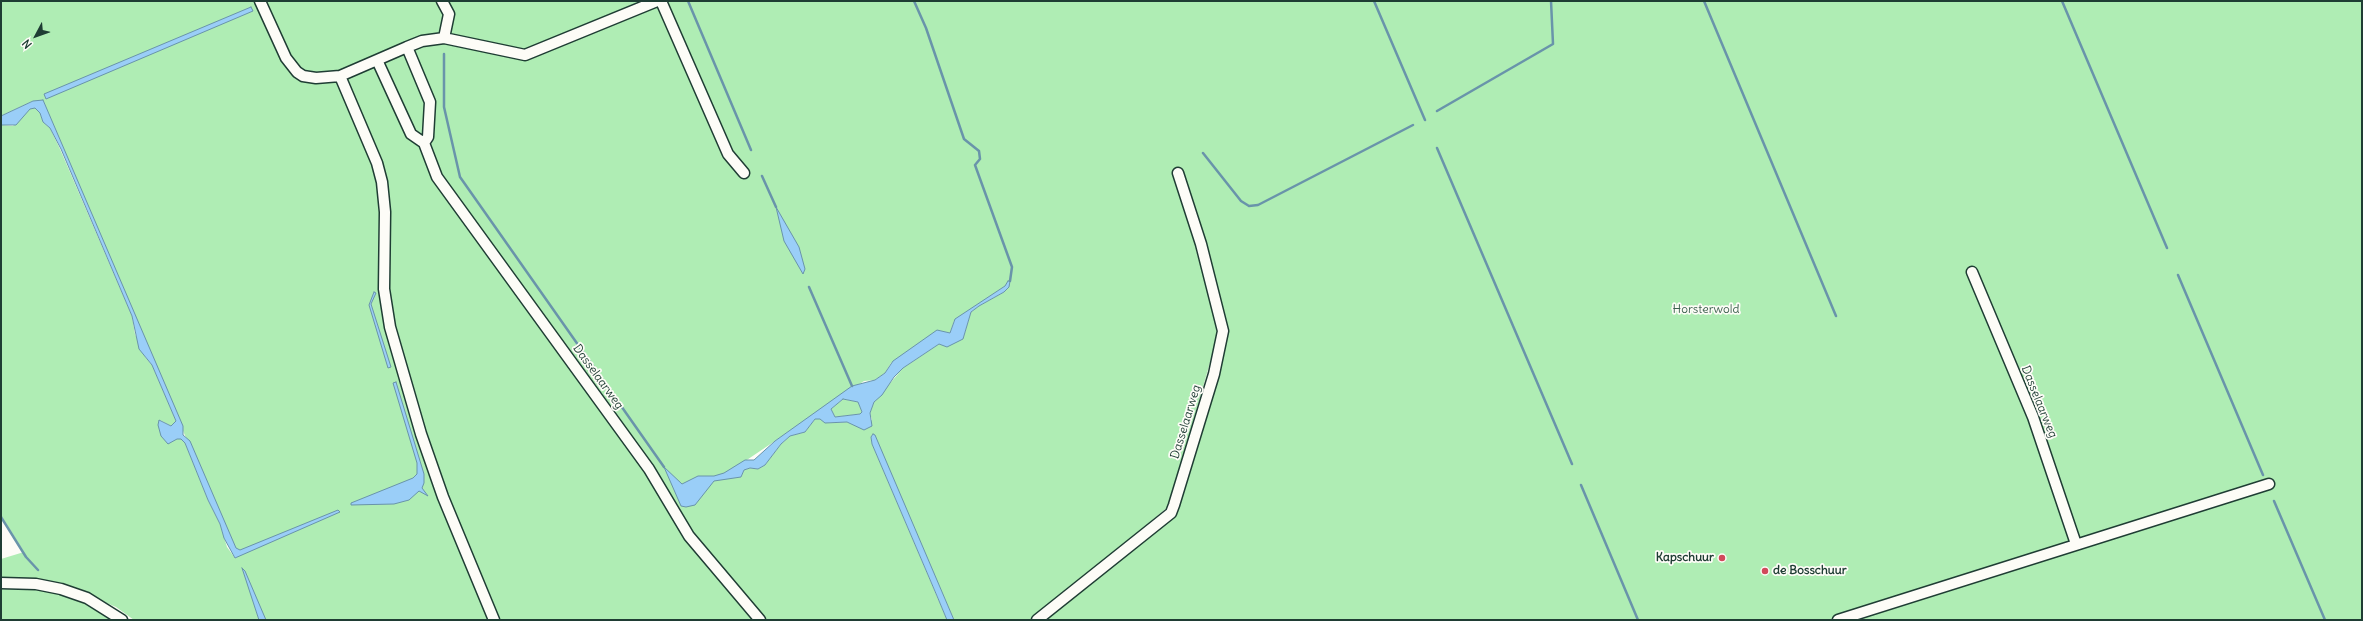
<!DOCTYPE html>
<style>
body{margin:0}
#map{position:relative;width:2363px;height:621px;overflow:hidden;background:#fdfcf7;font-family:Delius,sans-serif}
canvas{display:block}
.frame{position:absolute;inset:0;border:2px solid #1f3d34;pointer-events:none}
.north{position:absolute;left:16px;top:16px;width:40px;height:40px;-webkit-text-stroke:3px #fdfcf7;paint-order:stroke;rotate:229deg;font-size:11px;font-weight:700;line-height:16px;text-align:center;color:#1f3d34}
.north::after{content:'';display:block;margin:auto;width:14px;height:18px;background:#1f3d34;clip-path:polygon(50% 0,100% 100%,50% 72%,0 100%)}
</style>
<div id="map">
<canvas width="2363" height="621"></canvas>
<div class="frame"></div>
<div class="north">N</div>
</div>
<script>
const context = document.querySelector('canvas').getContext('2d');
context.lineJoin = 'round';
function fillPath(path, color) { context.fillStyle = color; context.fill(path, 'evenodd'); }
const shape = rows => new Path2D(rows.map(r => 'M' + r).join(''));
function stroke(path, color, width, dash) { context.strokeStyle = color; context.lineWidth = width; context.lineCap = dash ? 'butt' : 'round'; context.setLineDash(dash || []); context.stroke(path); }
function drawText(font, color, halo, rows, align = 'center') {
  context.font = font + ' Delius,sans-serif'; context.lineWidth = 3.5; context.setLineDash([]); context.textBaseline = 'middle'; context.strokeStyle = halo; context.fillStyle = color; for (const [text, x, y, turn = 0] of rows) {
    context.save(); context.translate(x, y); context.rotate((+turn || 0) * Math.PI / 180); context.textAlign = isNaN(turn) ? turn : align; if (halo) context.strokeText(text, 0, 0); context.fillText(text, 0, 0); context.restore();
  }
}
fillPath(shape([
 [1,1,2362,1,2362,620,1043,620,1170,518,1223,324,1204,245,1196,250,1219,331,1169,506,1033,620,954,620,873,434,871,437,872,444,947,620,264,620,249,587,259,620,134,620,116,607,63,585,27,578,1,580,1,559,24,552,1,515,1,125,13,126,31,108,35,108,40,113,43,122,50,128,60,149,132,316,135,334,146,358,152,365,176,421,171,426,160,420,177,439,181,439,185,443,208,500,220,524,227,547,235,558,237,558,43,101,33,101,1,116],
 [1006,286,1004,292,979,306,971,312,963,339,939,344,903,368,874,402,870,413,872,420,861,427,847,422,830,423,820,419,815,419,805,432,790,436,781,444,765,465,758,469,750,468,744,470,741,477,723,476,864,381,875,380,885,373,891,363,942,332,950,333,954,321],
 [843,399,858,402,862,412,860,414,835,417,831,409],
 [8,588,31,589,58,593,90,604,120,620,1,620,1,589]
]), '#afedb4');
const water = shape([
 [251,7,253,11,46,99,44,94,251,7],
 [43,100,183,426,183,435,190,441,236,548,240,550,338,510,340,512,235,558,224,538,220,524,208,500,185,443,181,439,177,439,168,444,161,436,158,425,159,420,171,426,176,421,152,365,139,349,132,316,61,149,50,128,43,122,40,113,35,108,30,109,16,125,1,125,1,116,33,101,43,100],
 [776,207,799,247,805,269,803,274,784,241,776,207],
 [1008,281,1010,281,1009,287,1004,292,979,306,971,312,963,339,947,347,939,344,903,368,894,377,882,395,874,402,870,413,872,426,864,430,847,422,825,423,820,419,815,419,805,432,790,436,781,444,765,465,758,469,750,468,744,470,741,477,714,481,695,505,686,507,681,506,664,467,682,484,698,476,714,476,724,473,745,460,754,460,775,441,852,386,875,380,885,373,893,361,937,330,950,333,955,319,1005,286,1008,281],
 [843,399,858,402,862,412,860,414,835,417,831,409,843,399],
 [374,292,376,293,371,304,391,367,388,368,369,305,374,292],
 [396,382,424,474,424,483,422,488,428,496,419,491,409,500,394,504,351,505,351,503,413,478,417,474,417,463,393,383,396,382],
 [873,434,875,435,954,620,947,620,937,596,872,444,871,437,873,434],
 [242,568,245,571,266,620,259,620,258,617,242,568]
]);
fillPath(water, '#9acef8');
stroke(water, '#6994aa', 1);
stroke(shape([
 [688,1,751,150],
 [914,1,926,28,964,139,979,151,980,159,975,165,1012,267,1010,281],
 [1374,1,1425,120],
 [1704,1,1836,316],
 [2062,1,2167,248],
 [444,54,444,107,460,177,664,467],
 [1437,111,1553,44,1551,1],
 [1437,148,1572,464],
 [1203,153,1241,201,1249,206,1258,205,1413,125],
 [762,176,776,207],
 [2178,275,2263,475],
 [809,287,852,386],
 [1581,485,1638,620],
 [2274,501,2325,620],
 [1,517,26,557,38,570]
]), '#6994aa', 2.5);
const minor = shape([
 [260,1,286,58,297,72,303,76,316,78,340,76,377,60,411,134,424,143],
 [661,1,728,154,744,173],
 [444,38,525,55,657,1],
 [407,47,422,41,444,38,449,14,442,1],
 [377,60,407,47,430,102,428,137,424,143],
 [340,76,377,163,382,182,385,212,384,289,390,327,421,434,443,497,494,620],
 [424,143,437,177,649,469,689,536,760,620],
 [1972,272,2033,417,2076,544],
 [1,583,36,584,61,589,87,598,122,620],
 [1037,620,1171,513,1174,505,1214,374,1223,331,1201,244,1178,173],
 [1838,620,2269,484]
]);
stroke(minor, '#1f3d34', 13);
stroke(minor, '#fdfcf7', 10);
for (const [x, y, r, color] of [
 [1722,558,4,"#d1495b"],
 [1765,571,4,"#d1495b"]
]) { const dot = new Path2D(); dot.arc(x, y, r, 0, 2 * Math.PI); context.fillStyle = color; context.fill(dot); stroke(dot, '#fdfcf7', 1.5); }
drawText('12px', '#3c604e', '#fdfcf7', [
 ["Horsterwold",1706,310]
]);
drawText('12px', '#1f3d34', '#fdfcf7', [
 ["Dasselaarweg",598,377,54],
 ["Dasselaarweg",2039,402,68],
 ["Dasselaarweg",1186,422,-73]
]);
drawText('bold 12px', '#1f3d34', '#fdfcf7', [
 ["Kapschuur",1714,558],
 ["de Bosschuur",1773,571,"left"]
], 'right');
</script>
